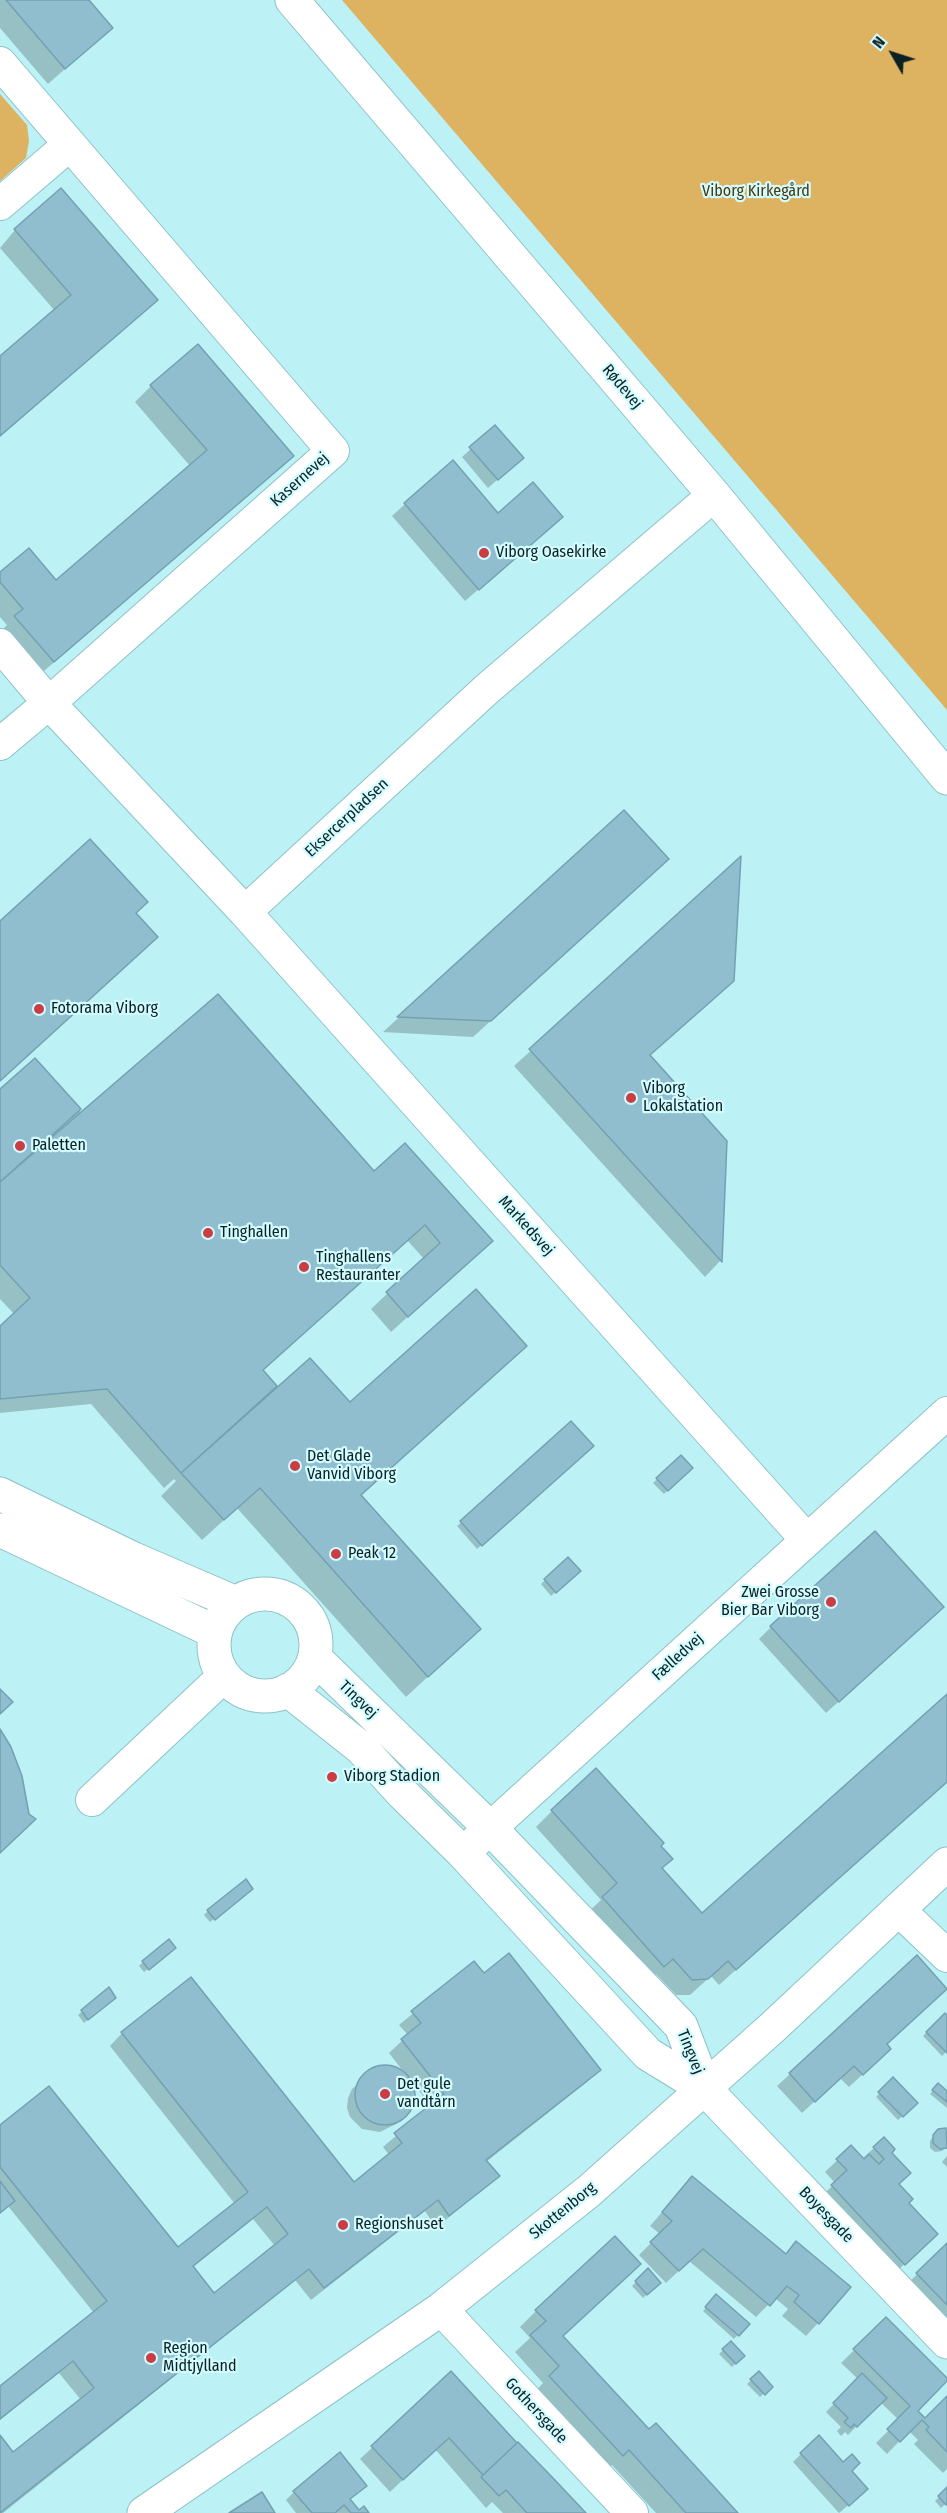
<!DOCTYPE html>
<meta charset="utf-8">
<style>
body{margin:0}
#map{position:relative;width:947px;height:2513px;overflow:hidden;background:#bcf1f5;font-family:"Fira Sans Condensed",sans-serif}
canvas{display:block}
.north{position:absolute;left:863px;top:24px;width:60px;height:60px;-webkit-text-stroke:4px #d2fcff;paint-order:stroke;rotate:309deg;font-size:16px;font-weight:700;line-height:24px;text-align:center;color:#0c2123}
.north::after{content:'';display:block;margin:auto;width:21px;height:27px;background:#0c2123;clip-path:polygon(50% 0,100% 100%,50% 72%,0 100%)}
</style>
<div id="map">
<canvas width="947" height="2513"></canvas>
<div class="north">N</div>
</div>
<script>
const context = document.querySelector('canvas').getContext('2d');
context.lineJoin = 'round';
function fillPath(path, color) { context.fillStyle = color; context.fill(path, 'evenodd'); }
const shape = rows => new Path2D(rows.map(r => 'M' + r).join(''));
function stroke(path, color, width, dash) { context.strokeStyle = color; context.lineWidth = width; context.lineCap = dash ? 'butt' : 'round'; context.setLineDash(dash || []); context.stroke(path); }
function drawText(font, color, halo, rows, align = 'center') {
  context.font = font + ' "Fira Sans Condensed",sans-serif'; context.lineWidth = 4.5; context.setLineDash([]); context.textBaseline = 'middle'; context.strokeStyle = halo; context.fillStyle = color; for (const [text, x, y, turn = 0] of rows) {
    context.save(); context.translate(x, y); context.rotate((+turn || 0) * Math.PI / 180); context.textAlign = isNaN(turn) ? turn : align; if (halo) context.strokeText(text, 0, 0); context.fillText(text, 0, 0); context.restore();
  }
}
fillPath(shape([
 [342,0,947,0,947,710],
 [0,94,27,125,29,141,26,158,0,181]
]), '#ddb260');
fillPath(shape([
 [0,0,87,0,111,28,48,84,0,28],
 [15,230,156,300,0,437,0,358,55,311,0,248],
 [151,386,292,456,37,677,0,632,7,625,0,617,0,574,56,582,190,466,135,402],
 [495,427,513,466,488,488,462,457],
 [405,504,498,515,548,529,465,601,392,516],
 [624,812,667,859,651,875,473,1037,383,1032],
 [740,860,732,981,649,1056,726,1142,720,1261,705,1277,514,1066],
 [218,996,374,1173,474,1257,391,1332,371,1309,424,1259,407,1240,262,1371,261,1400,263,1402,350,1404,525,1346,360,1496,479,1629,406,1697,237,1508,202,1540,161,1496,176,1481,174,1479,164,1488,91,1404,0,1413,0,1328,15,1315,0,1299,0,1091,35,1060,81,1112],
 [571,1423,592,1446,477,1549,457,1526],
 [681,1457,691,1468,664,1494,653,1483],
 [568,1559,579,1571,551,1596,541,1584],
 [930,1620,826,1713,759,1639,771,1627],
 [947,1696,947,1781,719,1985,711,1976,690,1995,676,1995,656,1974,647,1982,586,1914,601,1900,536,1827,552,1811,659,1846,660,1869,702,1915],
 [247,1893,210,1922,204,1915,208,1911],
 [170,1952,144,1972,139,1966,143,1962],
 [917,1957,885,2045,877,2061,849,2087,840,2078,802,2113,777,2086],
 [474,1963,484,1975,599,2070,587,2082,486,2162,498,2176,436,2228,425,2211,311,2300,295,2280,3,2513,0,2513,0,2437,13,2454,81,2400,59,2373,0,2420,0,2388,94,2313,8,2206,0,2214,0,2127,178,2249,235,2204,110,2046,122,2033,354,2184,389,2155,383,2147,431,2106,410,2079,413,2090,411,2108,405,2115,396,2124,380,2132,362,2129,350,2117,347,2108,348,2098,352,2089,377,2068,386,2067,406,2075,389,2053,408,2035,399,2025],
 [253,2219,275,2246,214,2295,192,2268],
 [108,1989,111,2001,84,2023,78,2015],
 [945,2015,947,2017,947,2051,942,2056,923,2036],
 [893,2079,916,2103,898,2120,876,2097],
 [934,2089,947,2093,947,2108,930,2094],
 [945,2130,947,2146,942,2151,935,2152,930,2148,930,2141,934,2135],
 [851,2147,862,2159,874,2148,890,2153,898,2184,923,2246,891,2277,819,2199,835,2183,825,2172],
 [947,2156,947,2167,942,2162],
 [692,2178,785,2255,796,2243,818,2323,806,2336,782,2316,788,2309,775,2298,756,2317,689,2261,666,2283,639,2255,660,2234,650,2226],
 [947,2245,947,2331,904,2287],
 [648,2270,659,2282,643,2298,632,2286],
 [716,2297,748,2324,734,2339,703,2311],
 [536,2311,649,2431,736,2513,656,2513,612,2465,606,2471,534,2393,543,2383,515,2352,530,2338,520,2327],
 [886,2319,916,2411,925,2420,947,2398,947,2469,943,2473,914,2444,918,2440,909,2431,887,2454,876,2443,899,2420,880,2402,848,2435,845,2432,841,2436,837,2431,841,2427,826,2412,858,2379,841,2363],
 [730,2343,743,2356,732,2367,719,2354],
 [451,2373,583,2513,503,2513,492,2502,486,2508,435,2449,390,2492,360,2459],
 [759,2373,771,2387,760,2397,747,2384],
 [801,2454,851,2471,858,2497,839,2513,793,2462],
 [947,2489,947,2502,941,2508,935,2501],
 [294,2492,349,2500,359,2513,367,2513,296,2513,286,2500]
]), '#0003');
const building = shape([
 [6,0,89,0,113,28,65,69,6,0],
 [61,188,158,300,0,436,0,356,71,295,14,229,61,188],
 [198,344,294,456,54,662,14,616,23,609,0,582,0,572,29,548,56,580,207,450,150,385,198,344],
 [495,425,524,458,498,480,469,447,495,425],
 [453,460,498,513,533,482,563,517,479,590,404,503,453,460],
 [624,810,669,859,491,1021,397,1017,624,810],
 [90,839,148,902,136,913,158,937,0,1081,0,921,90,839],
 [741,856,734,981,650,1055,727,1141,722,1262,529,1049,741,856],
 [218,994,374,1171,405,1143,493,1241,408,1317,386,1292,440,1243,425,1225,263,1370,277,1386,181,1473,107,1389,0,1399,0,1326,30,1298,0,1265,0,1182,218,994],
 [35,1058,81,1109,0,1182,0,1089,35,1058],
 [476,1289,527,1346,361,1495,481,1629,428,1677,260,1488,224,1520,181,1473,310,1358,350,1402,476,1289],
 [571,1421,594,1446,482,1546,460,1521,571,1421],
 [681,1455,693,1468,668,1491,656,1478,681,1455],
 [875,1531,944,1607,839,1702,770,1626,875,1531],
 [568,1557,581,1571,556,1593,544,1579,568,1557],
 [0,1689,13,1702,0,1714,0,1689],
 [947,1694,947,1782,736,1970,728,1961,708,1979,692,1980,673,1959,664,1967,602,1897,617,1883,551,1810,596,1768,664,1843,661,1846,673,1859,662,1868,702,1913,947,1694],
 [0,1729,11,1747,22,1776,29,1814,36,1819,0,1853,0,1729],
 [246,1879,253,1889,215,1920,207,1910,246,1879],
 [169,1939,176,1948,149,1970,142,1961,169,1939],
 [509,1953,601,2070,486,2160,500,2176,449,2216,438,2200,324,2288,309,2269,0,2513,0,2435,13,2452,94,2388,73,2361,0,2419,0,2386,107,2301,0,2167,0,2125,49,2086,178,2247,248,2192,121,2032,191,1977,354,2182,402,2143,394,2133,444,2094,401,2039,421,2023,411,2011,474,1961,484,1973,509,1953],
 [267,2207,288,2234,214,2293,193,2266,267,2207],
 [917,1955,947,1989,887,2044,891,2049,863,2075,854,2066,815,2102,789,2073,917,1955],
 [109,1987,116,1998,88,2020,81,2010,109,1987],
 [945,2013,947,2015,947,2053,926,2032,945,2013],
 '355 2095a30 30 0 1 1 60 0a30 30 0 1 1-60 0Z',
 [893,2077,918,2103,903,2117,878,2092,893,2077],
 [938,2083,947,2091,947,2102,932,2090,938,2083],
 [946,2128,947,2148,940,2149,933,2143,933,2135,938,2129,946,2128],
 [884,2137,895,2149,892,2153,911,2173,899,2184,913,2199,909,2203,938,2234,905,2265,831,2185,847,2170,836,2159,851,2145,864,2159,869,2154,879,2164,884,2159,873,2147,884,2137],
 [692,2176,786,2254,796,2241,851,2287,819,2324,794,2302,799,2295,787,2286,770,2306,703,2249,679,2271,650,2242,672,2221,662,2212,692,2176],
 [0,2181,15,2201,0,2213,0,2181],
 [615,2236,641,2264,563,2336,649,2429,656,2423,738,2513,686,2513,629,2450,623,2456,549,2376,559,2366,530,2335,546,2321,535,2310,615,2236],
 [947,2243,947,2305,916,2273,947,2243],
 [648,2268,661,2283,647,2295,635,2281,648,2268],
 [716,2294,750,2324,739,2336,705,2307,716,2294],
 [886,2317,947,2378,947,2381,918,2411,925,2418,947,2396,947,2452,926,2430,929,2427,922,2420,900,2442,887,2429,910,2406,853,2349,886,2317],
 [731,2341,745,2356,736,2364,722,2349,731,2341],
 [451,2371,517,2443,483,2475,449,2438,403,2480,371,2446,451,2371],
 [759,2371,773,2387,765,2395,750,2379,759,2371],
 [862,2373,887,2398,857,2427,854,2424,851,2428,844,2422,848,2418,833,2403,862,2373],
 [819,2435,843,2462,852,2454,860,2463,852,2471,868,2489,849,2506,800,2453,819,2435],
 [518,2442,553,2478,586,2513,527,2513,506,2490,499,2496,481,2477,518,2442],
 [340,2452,367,2486,350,2499,359,2510,364,2506,369,2513,351,2513,344,2505,335,2513,312,2513,293,2491,340,2452],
 [947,2487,947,2504,946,2505,938,2496,947,2487],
 [262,2492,275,2513,229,2513,262,2492]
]);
fillPath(building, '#90bece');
stroke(building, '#74a1b1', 1.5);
const street = shape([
 [0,63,333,451,49,703,0,645],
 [0,204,69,145],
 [0,744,49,703,245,912,807,1540],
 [245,912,487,689,714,495],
 [92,1800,224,1676],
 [463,1853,947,1413],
 [898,1909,947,1956],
 [441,2309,632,2513]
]);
const secondary = shape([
 [292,0,714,495,947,778],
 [0,1494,134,1559,236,1603],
 [0,1530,215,1632],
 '214 1645a51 51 0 1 1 102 0a51 51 0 1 1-102 0Z',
 [315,1658,490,1828,681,2026,705,2089],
 [288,1690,361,1748,403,1794,463,1853,648,2054,705,2089,947,2342],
 [144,2513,441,2309,589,2191,773,2027,947,1864]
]);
stroke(street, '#8ec2c6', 34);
stroke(secondary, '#8ec2c6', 35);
stroke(street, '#fff', 32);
stroke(secondary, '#fff', 33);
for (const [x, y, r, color] of [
 [484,553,6,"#cc3c43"],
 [39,1009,6,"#cc3c43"],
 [631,1098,6,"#cc3c43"],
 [20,1146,6,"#cc3c43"],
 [208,1233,6,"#cc3c43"],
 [304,1267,6,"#cc3c43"],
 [295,1466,6,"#cc3c43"],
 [336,1554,6,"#cc3c43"],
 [831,1602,6,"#cc3c43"],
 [332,1777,6,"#cc3c43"],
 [385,2094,6,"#cc3c43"],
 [343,2225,6,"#cc3c43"],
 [151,2358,6,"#cc3c43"]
]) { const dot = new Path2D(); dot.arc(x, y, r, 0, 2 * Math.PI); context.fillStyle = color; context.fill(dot); stroke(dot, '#d2fcff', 2); }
drawText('16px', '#4b380f', '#d2fcff', [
 ["Viborg Kirkegård",756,192]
]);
drawText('16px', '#0c2123', '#d2fcff', [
 ["Rødevej",622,387,50],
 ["Kasernevej",300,480,-42],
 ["Eksercerpladsen",347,818,-43],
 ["Markedsvej",526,1226,48],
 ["Fælledvej",678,1657,-42],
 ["Tingvej",358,1700,44],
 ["Tingvej",690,2052,68],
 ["Skottenborg",563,2211,-39],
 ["Boyesgade",826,2215,46],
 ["Gothersgade",536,2411,47]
]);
drawText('16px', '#0c2123', '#d2fcff', [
 ["Viborg Oasekirke",496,553],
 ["Fotorama Viborg",51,1009],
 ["Viborg",643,1089],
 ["Lokalstation",643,1107],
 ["Paletten",32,1146],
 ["Tinghallen",220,1233],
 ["Tinghallens",316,1258],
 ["Restauranter",316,1276],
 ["Det Glade",307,1457],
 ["Vanvid Viborg",307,1475],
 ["Peak 12",348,1554],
 ["Zwei Grosse",819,1593,"right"],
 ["Bier Bar Viborg",819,1611,"right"],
 ["Viborg Stadion",344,1777],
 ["Det gule",397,2085],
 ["vandtårn",397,2103],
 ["Regionshuset",355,2225],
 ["Region",163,2349],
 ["Midtjylland",163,2367]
], 'left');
</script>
